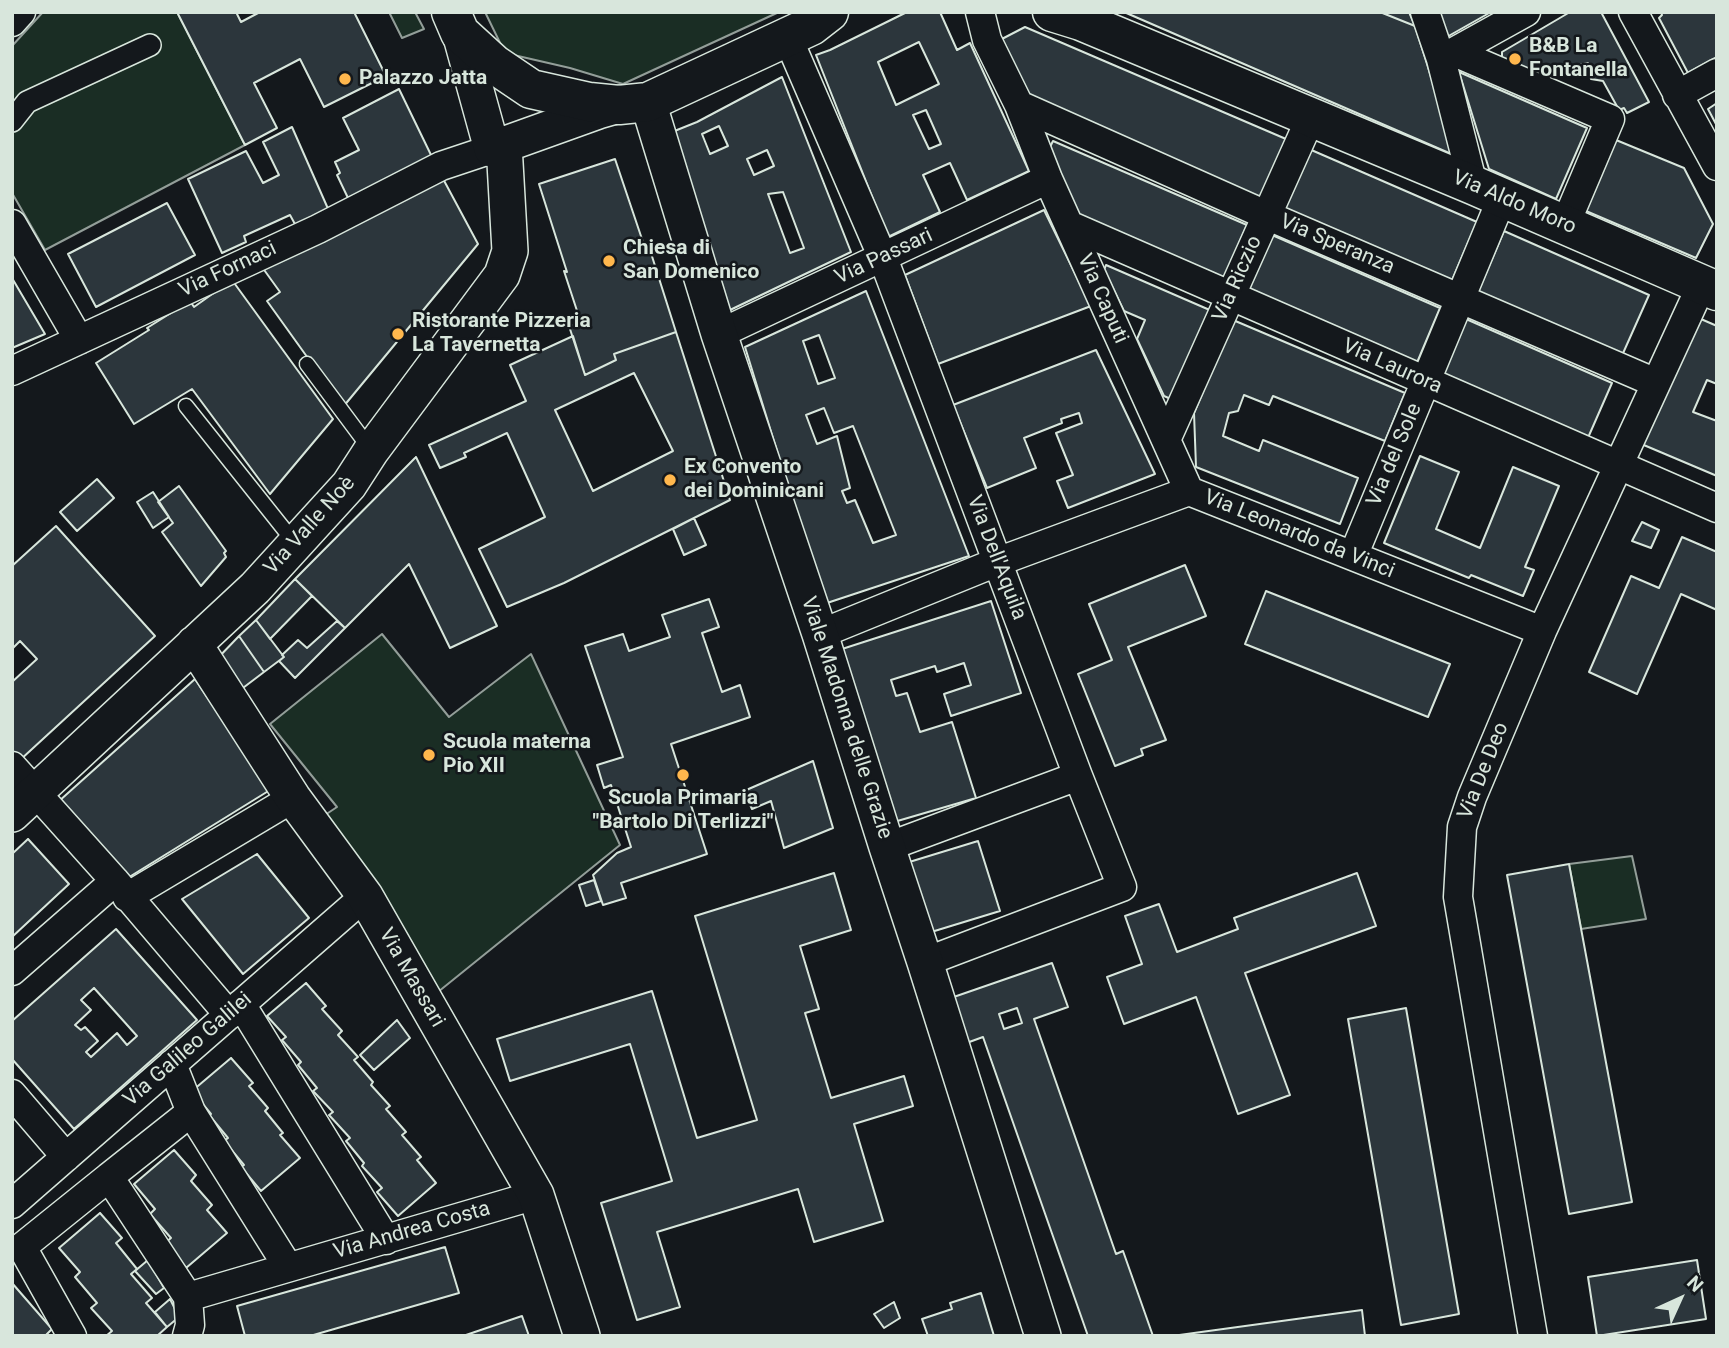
<!DOCTYPE html>
<meta charset="utf-8">
<style>
body{margin:0}
#map{position:relative;width:1729px;height:1348px;overflow:hidden;background:#14181c;font-family:Roboto,sans-serif}
canvas{display:block}
.frame{position:absolute;inset:0;border:14px solid #d8e6dc;pointer-events:none}
.north{position:absolute;left:1645px;top:1264px;width:70px;height:70px;-webkit-text-stroke:5px #14181c;paint-order:stroke;rotate:45deg;font-size:19px;font-weight:700;line-height:28px;text-align:center;color:#d8e6dc}
.north::after{content:'';display:block;margin:auto;width:24px;height:32px;background:#d8e6dc;clip-path:polygon(50% 0,100% 100%,50% 72%,0 100%)}
</style>
<div id="map">
<canvas width="1729" height="1348"></canvas>
<div class="frame"></div>
<div class="north">N</div>
</div>
<script>
const context = document.querySelector('canvas').getContext('2d');
context.lineJoin = 'round';
function fillPath(path, color) { context.fillStyle = color; context.fill(path, 'evenodd'); }
const shape = rows => new Path2D(rows.map(r => 'M' + r).join(''));
function stroke(path, color, width, dash) { context.strokeStyle = color; context.lineWidth = width; context.lineCap = dash ? 'butt' : 'round'; context.setLineDash(dash || []); context.stroke(path); }
function drawText(font, color, halo, rows, align = 'center') {
  context.font = font + ' Roboto,sans-serif'; context.lineWidth = 5; context.setLineDash([]); context.textBaseline = 'middle'; context.strokeStyle = halo; context.fillStyle = color; for (const [text, x, y, turn = 0] of rows) {
    context.save(); context.translate(x, y); context.rotate((+turn || 0) * Math.PI / 180); context.textAlign = isNaN(turn) ? turn : align; if (halo) context.strokeText(text, 0, 0); context.fillText(text, 0, 0); context.restore();
  }
}
const green = shape([
 [43,12,177,12,245,145,45,250,12,193,12,46,43,12],
 [389,12,415,12,424,29,402,38,389,12],
 [485,12,779,12,623,84,570,68,505,53,485,12],
 [382,634,449,717,531,654,620,845,433,996,325,815,337,807,270,724,382,634],
 [1632,856,1646,919,1581,929,1569,864,1632,856]
]);
fillPath(green, '#1a2d24');
stroke(green, '#939e99', 2);
const building = shape([
 [177,12,236,12,241,22,260,12,354,12,386,76,324,107,300,59,254,83,277,128,245,145,177,12],
 [907,12,940,12,957,50,970,43,1029,171,967,200,950,163,923,175,940,212,888,237,816,55,830,50,907,12],
 [919,42,939,84,896,105,878,62,919,42],
 [926,110,941,144,929,149,913,115,926,110],
 [1124,12,1380,12,1415,26,1456,156,1124,12],
 [1380,12,1409,12,1415,26,1380,12],
 [1436,12,1491,12,1445,38,1436,12],
 [1570,12,1601,12,1649,102,1627,113,1624,108,1619,110,1603,81,1591,79,1588,63,1569,67,1571,73,1544,79,1502,60,1502,52,1570,12],
 [1661,12,1717,12,1717,57,1688,73,1659,18,1662,15,1661,12],
 [1025,27,1286,139,1260,201,1026,101,998,41,1025,27],
 [1459,72,1587,128,1556,199,1489,169,1459,72],
 [782,77,851,252,730,310,672,132,697,122,782,77],
 [719,126,728,146,710,154,702,134,719,126],
 [767,150,774,166,754,175,747,159,767,150],
 [783,192,804,248,790,253,768,194,783,192],
 [399,89,432,157,348,198,337,175,340,173,335,162,359,150,343,118,399,89],
 [1717,103,1717,126,1708,109,1717,103],
 [292,127,329,211,296,226,290,215,244,236,246,242,222,253,188,179,246,151,263,183,279,175,263,142,292,127],
 [1616,140,1684,168,1713,224,1696,258,1586,211,1616,140],
 [1053,141,1247,225,1223,281,1081,219,1048,151,1053,141],
 [1309,149,1477,222,1450,285,1282,212,1309,149],
 [615,159,646,251,650,250,676,332,614,354,616,360,585,375,569,326,581,323,564,271,567,272,539,184,615,159],
 [441,175,478,244,343,407,267,301,280,292,262,267,441,175],
 [167,203,195,255,96,307,68,254,167,203],
 [1044,210,1091,306,938,364,905,275,1044,210],
 [1504,231,1649,295,1620,360,1476,296,1504,231],
 [1272,235,1440,308,1416,365,1247,292,1272,235],
 [1106,265,1212,311,1173,400,1164,396,1137,339,1145,320,1124,311,1104,270,1106,265],
 [12,278,45,334,12,348,12,278],
 [232,280,333,419,270,494,192,389,134,424,96,363,149,330,147,328,190,301,194,307,232,280],
 [866,291,969,556,824,604,745,347,866,291],
 [819,335,835,378,818,384,803,341,819,335],
 [824,408,834,433,853,426,896,535,873,543,855,500,847,503,842,491,850,488,837,436,817,444,806,415,824,408],
 [1694,316,1717,326,1717,384,1707,380,1693,412,1717,421,1717,476,1639,443,1694,316],
 [1466,319,1612,383,1587,440,1441,376,1466,319],
 [1233,320,1405,393,1385,441,1273,396,1269,405,1244,395,1238,411,1229,413,1223,436,1259,451,1263,440,1358,478,1340,524,1196,467,1194,413,1233,320],
 [676,332,730,500,564,583,507,607,479,549,545,517,507,433,464,453,466,457,440,468,429,445,526,401,510,365,573,336,585,375,616,360,614,354,676,332],
 [634,373,673,451,593,491,555,410,634,373],
 [1096,350,1155,474,1068,508,1057,481,1073,475,1056,433,1082,423,1079,413,1061,419,1062,423,1024,438,1036,468,987,488,953,405,1096,350],
 [1420,456,1459,472,1436,529,1480,548,1513,467,1559,486,1525,567,1534,570,1523,596,1471,575,1469,578,1384,543,1420,456],
 [416,457,497,626,450,648,409,564,345,628,295,579,416,457],
 [97,479,114,498,77,531,60,512,97,479],
 [179,486,226,551,224,553,226,557,201,586,162,532,173,523,158,502,179,486],
 [153,492,169,517,153,528,137,502,153,492],
 [694,518,706,545,684,555,673,529,694,518],
 [1642,522,1659,530,1651,548,1632,541,1642,522],
 [56,526,155,636,19,761,12,754,12,682,37,659,20,641,12,649,12,566,56,526],
 [1682,537,1717,552,1717,610,1681,594,1637,694,1589,672,1631,576,1659,588,1682,537],
 [1185,565,1206,616,1128,647,1166,740,1141,749,1143,755,1115,766,1078,674,1112,660,1089,604,1185,565],
 [295,579,312,596,270,639,256,620,295,579],
 [1266,591,1450,664,1428,717,1245,644,1266,591],
 [709,599,719,627,702,633,722,692,740,685,750,717,671,744,707,854,621,883,626,898,603,905,593,875,617,853,631,847,611,785,604,788,597,765,623,757,585,646,623,634,629,651,670,637,662,615,709,599],
 [991,601,1021,693,951,716,944,694,971,685,964,663,937,672,935,666,891,680,896,696,907,693,920,732,952,722,976,798,894,822,842,649,991,601],
 [256,620,284,657,264,672,239,636,256,620],
 [337,621,345,628,295,678,279,661,284,657,282,655,298,640,307,648,337,621],
 [239,636,264,672,235,694,215,661,239,636],
 [195,679,270,790,126,879,58,802,195,679],
 [813,761,833,828,784,848,771,801,752,809,744,791,813,761],
 [28,839,69,884,12,937,12,854,28,839],
 [978,841,1000,911,928,933,906,863,978,841],
 [257,854,309,918,243,974,182,899,257,854],
 [1569,864,1632,1202,1569,1214,1507,875,1569,864],
 [834,873,851,930,800,946,819,1009,805,1013,831,1098,904,1076,913,1106,854,1124,883,1221,814,1242,798,1189,657,1232,680,1307,637,1320,601,1203,672,1181,630,1044,510,1081,497,1039,652,991,697,1138,757,1120,695,916,834,873],
 [1357,873,1376,926,1245,973,1290,1095,1238,1114,1196,997,1124,1024,1107,977,1142,964,1125,916,1159,904,1177,952,1238,929,1234,918,1357,873],
 [594,880,601,901,586,906,579,885,594,880],
 [116,929,197,1020,74,1129,12,1059,12,1021,116,929],
 [94,988,137,1036,127,1045,117,1033,91,1057,86,1052,98,1041,85,1027,81,1030,75,1025,91,1010,81,1000,94,988],
 [1052,963,1068,1007,1034,1019,1116,1254,1123,1251,1153,1336,1088,1336,983,1037,961,1045,945,1000,1052,963],
 [1017,1008,1022,1023,1004,1029,999,1014,1017,1008],
 [306,983,326,1006,322,1009,342,1031,338,1035,358,1057,354,1060,373,1082,371,1085,390,1106,386,1109,406,1132,402,1135,421,1157,417,1160,436,1183,398,1216,377,1192,382,1188,362,1166,364,1163,346,1141,350,1138,329,1115,333,1112,313,1091,317,1088,298,1065,301,1062,282,1040,286,1037,267,1016,306,983],
 [1406,1008,1459,1314,1401,1325,1348,1019,1406,1008],
 [397,1020,410,1038,374,1070,360,1055,397,1020],
 [231,1058,253,1083,249,1086,268,1108,265,1111,283,1133,280,1135,300,1158,261,1191,241,1167,244,1165,224,1141,228,1138,209,1115,211,1114,192,1091,231,1058],
 [174,1150,196,1175,191,1181,212,1205,207,1210,227,1233,186,1268,165,1243,171,1238,150,1214,155,1209,134,1184,174,1150],
 [100,1213,122,1238,116,1243,137,1269,131,1274,152,1298,146,1303,167,1327,157,1336,106,1336,112,1331,91,1308,97,1303,75,1277,80,1272,59,1248,100,1213],
 [445,1247,459,1293,310,1336,245,1336,237,1306,445,1247],
 [148,1260,164,1288,156,1294,135,1271,148,1260],
 [1697,1260,1706,1319,1597,1336,1588,1277,1697,1260],
 [12,1283,52,1329,45,1336,12,1336,12,1283],
 [981,1293,994,1336,928,1336,922,1319,952,1309,950,1303,981,1293],
 [170,1299,179,1317,167,1327,155,1312,170,1299],
 [894,1302,900,1318,884,1328,874,1314,894,1302],
 [1362,1310,1365,1336,1172,1336,1362,1310],
 [522,1316,529,1336,463,1336,522,1316]
]);
fillPath(building, '#2c363c');
stroke(building, '#d8e6dc', 2);
const service = shape([
 [307,364,371,450],
 [186,406,295,543]
]);
const pedestrian = shape([
 [12,121,27,102,150,45]
]);
const minor = shape([
 [980,12,987,40,1019,105,1048,179,1189,491],
 [1425,12,1441,59,1473,185],
 [1633,12,1717,166],
 [12,22,21,12],
 [787,36,883,258,1078,776,1122,887,925,962],
 [1454,52,1610,119,1565,225],
 [1443,58,1526,12],
 [1677,95,1717,73],
 [1019,105,1266,215,1656,383],
 [12,224,79,340],
 [1069,225,1717,508],
 [719,334,1048,179],
 [12,371,318,229,441,166,492,149],
 [1166,440,1311,117],
 [1353,556,1502,198],
 [820,634,997,562,1189,491,1542,631],
 [12,766,115,881,229,1015],
 [887,847,1078,776],
 [127,897,293,798],
 [12,971,115,881],
 [241,1004,386,1240],
 [172,1064,191,1112],
 [12,1094,66,1157],
 [109,1177,191,1112,288,1267],
 [12,1204,365,896],
 [188,1297,536,1195],
 [72,1336,22,1247,109,1177,188,1297,190,1325,187,1336],
 [1533,1336,1458,897,1462,827,1472,797,1542,631,1702,284]
]);
const tertiary = shape([
 [460,33,492,149,598,111,619,105],
 [648,102,719,334,820,634,887,847,925,962,1043,1336],
 [194,644,293,798,365,896,536,1195,582,1336],
 [12,814,255,588,349,485,371,451,502,275,510,251,504,145]
]);
const secondary = shape([
 [451,12,460,33,494,64,531,89,589,102,619,105,648,102,811,26,829,12],
 [1052,12,1081,21,1473,185,1717,291]
]);
stroke(service, '#d8e6dc', 17);
stroke(pedestrian, '#d8e6dc', 24);
stroke(minor, '#d8e6dc', 31);
stroke(tertiary, '#d8e6dc', 38);
stroke(secondary, '#d8e6dc', 41);
stroke(service, '#14181c', 14);
stroke(pedestrian, '#14181c', 21);
stroke(minor, '#14181c', 28);
stroke(tertiary, '#14181c', 35);
stroke(secondary, '#14181c', 38);
for (const [x, y, r, color] of [
 [1515,59,7,"#ffb74d"],
 [345,79,7,"#ffb74d"],
 [609,261,7,"#ffb74d"],
 [398,334,7,"#ffb74d"],
 [670,480,7,"#ffb74d"],
 [429,755,7,"#ffb74d"],
 [683,775,7,"#ffb74d"]
]) { const dot = new Path2D(); dot.arc(x, y, r, 0, 2 * Math.PI); context.fillStyle = color; context.fill(dot); stroke(dot, '#14181c', 2.5); }
drawText('bold 21px', '#d8e6dc', '#14181c', [
 ["B&B La",1529,47],
 ["Fontanella",1529,71],
 ["Palazzo Jatta",359,79],
 ["Chiesa di",623,249],
 ["San Domenico",623,273],
 ["Ristorante Pizzeria",412,322],
 ["La Tavernetta",412,346],
 ["Ex Convento",684,468],
 ["dei Dominicani",684,492],
 ["Scuola materna",443,743],
 ["Pio XII",443,767],
 ["Scuola Primaria",683,799,"center"],
 ["\"Bartolo Di Terlizzi\"",683,823,"center"]
], 'left');
drawText('21px', '#d8e6dc', '#14181c', [
 ["Via Aldo Moro",1514,203,23],
 ["Via Speranza",1337,245,23],
 ["Via Passari",884,257,-25],
 ["Via Fornaci",228,270,-25],
 ["Via Riczio",1238,279,-66],
 ["Via Caputi",1102,299,66],
 ["Via Laurora",1392,367,24],
 ["Via del Sole",1395,455,-67],
 ["Via Valle Noè",310,526,-48],
 ["Via Leonardo da Vinci",1299,535,22],
 ["Via Dell'Aquila",996,558,69],
 ["Viale Madonna delle Grazie",846,718,72],
 ["Via De Deo",1484,771,-68],
 ["Via Massari",411,978,60],
 ["Via Galileo Galilei",188,1050,-41],
 ["Via Andrea Costa",412,1231,-16]
]);
</script>
